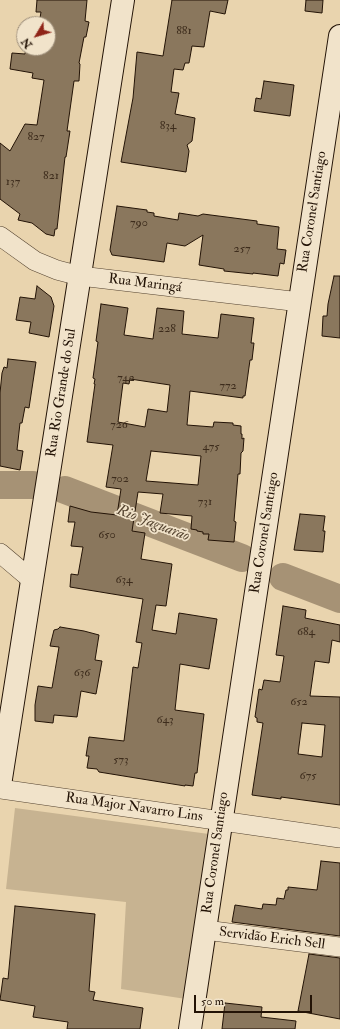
<!DOCTYPE html>
<meta charset="utf-8">
<style>
body{margin:0}
#map{position:relative;width:340px;height:1029px;overflow:hidden;background:#e9d4ae;font-family:"IM FELL Double Pica",serif}
canvas{display:block}
.north{position:absolute;left:16px;top:16px;width:40px;height:40px;box-sizing:border-box;background:#f1e3ca;border:1px solid #9f907c;border-radius:50%;rotate:232deg;font-size:11px;font-weight:700;line-height:16px;text-align:center;color:#231306}
.north::after{content:'';display:block;margin:auto;width:14px;height:18px;background:#8f2418;clip-path:polygon(50% 0,100% 100%,50% 72%,0 100%)}
.scale{position:absolute;left:194px;top:995px;width:118px;height:18px;box-sizing:border-box;border:2px solid #231306;border-top:0;padding-left:5px;font-size:12px;line-height:14px;white-space:nowrap;color:#231306;-webkit-text-stroke:3px #f1e3ca;paint-order:stroke}
</style>
<div id="map">
<canvas width="340" height="1029"></canvas>
<div class="north">N</div>
<div class="scale">50 m</div>
</div>
<script>
const context = document.querySelector('canvas').getContext('2d');
context.lineJoin = 'round';
function fillPath(path, color) { context.fillStyle = color; context.fill(path, 'evenodd'); }
const shape = rows => new Path2D(rows.map(r => 'M' + r).join(''));
function stroke(path, color, width, dash) { context.strokeStyle = color; context.lineWidth = width; context.lineCap = dash ? 'butt' : 'round'; context.setLineDash(dash || []); context.stroke(path); }
function drawText(font, color, halo, rows, align = 'center') {
  context.font = font + ' "IM FELL Double Pica",serif'; context.lineWidth = 3.5; context.setLineDash([]); context.textBaseline = 'middle'; context.strokeStyle = halo; context.fillStyle = color; for (const [text, x, y, turn = 0] of rows) {
    context.save(); context.translate(x, y); context.rotate((+turn || 0) * Math.PI / 180); context.textAlign = isNaN(turn) ? turn : align; if (halo) context.strokeText(text, 0, 0); context.fillText(text, 0, 0); context.restore();
  }
}
fillPath(shape([
 [15,808,209,834,186,999,121,989,126,902,6,889]
]), '#c7b391');
stroke(shape([
 [0,485,33,485],
 [65,490,242,558],
 [283,577,340,599]
]), '#a69275', 28);
const building = shape([
 [37,0,87,0,85,21,89,22,86,37,84,37,79,63,80,64,79,81,74,81,67,131,70,131,66,157,65,157,57,229,55,229,54,236,46,234,32,223,18,220,20,214,0,199,0,143,10,151,25,124,37,125,44,80,32,78,33,73,10,69,12,53,25,54,26,48,48,48,48,24,39,24,41,12,36,12,37,0],
 [172,0,228,0,225,14,210,11,204,47,192,46,189,63,185,63,183,70,174,69,171,92,179,93,175,114,195,118,192,141,187,145,189,151,186,172,121,162,133,98,137,52,163,56,172,0],
 [306,0,323,0,322,13,305,11,306,0],
 [264,81,294,85,290,116,254,111,256,98,261,99,264,81],
 [117,206,147,210,147,212,154,213,154,216,178,220,179,213,198,216,203,214,257,221,257,224,279,227,277,249,286,250,284,264,280,263,278,276,253,273,253,274,224,271,224,269,199,265,203,235,185,246,167,243,164,262,112,255,110,250,117,206],
 [334,276,340,276,340,338,322,336,323,316,327,316,328,304,334,276],
 [37,286,51,297,54,306,49,337,29,333,31,322,16,320,20,297,35,299,37,286],
 [101,304,128,308,124,335,153,339,157,308,184,311,182,334,218,338,221,314,254,318,251,343,254,343,252,360,250,360,245,396,243,396,243,398,190,391,187,425,213,427,214,422,233,423,233,425,241,426,241,434,242,434,242,439,244,438,243,451,241,453,240,474,238,474,234,521,236,522,234,542,208,540,209,534,203,534,203,532,197,531,197,530,191,529,192,516,160,513,163,494,138,492,132,531,145,533,141,559,172,564,166,606,156,605,152,630,176,634,179,613,217,619,209,669,180,664,175,710,204,714,197,773,195,773,193,786,185,785,185,786,99,772,97,769,87,768,89,756,86,756,89,737,124,741,133,667,138,668,142,643,136,642,143,599,70,587,71,574,78,575,83,547,71,546,75,522,68,522,70,506,91,512,117,515,121,489,106,487,113,445,87,442,95,384,94,384,95,379,93,378,98,342,96,341,101,304],
 [130,379,170,385,167,412,148,409,145,427,118,422,123,383,129,384,130,379],
 [151,451,201,456,198,485,146,481,151,451],
 [8,359,36,362,29,408,25,407,22,423,20,423,17,450,23,451,20,470,0,466,0,393,2,373,4,367,7,368,8,359],
 [300,514,325,516,323,531,325,531,323,552,294,550,300,514],
 [283,606,306,610,305,618,340,625,340,642,332,640,329,663,315,661,310,696,340,697,340,805,281,797,281,799,252,795,263,723,257,722,257,718,255,717,259,689,262,690,264,680,280,682,284,656,276,655,283,606],
 [302,723,325,725,322,757,298,754,302,723],
 [60,627,84,631,99,635,95,660,102,661,96,694,81,691,77,717,54,715,53,723,35,721,35,705,38,686,52,688,59,647,50,646,54,630,58,629,60,627],
 [321,861,340,863,340,936,232,922,235,905,262,909,263,904,276,905,277,898,284,899,286,890,288,890,288,887,317,890,321,861],
 [15,906,95,914,89,991,95,992,93,1000,143,1008,140,1029,67,1029,68,1022,33,1017,35,1006,0,1000,3,978,8,979,15,906],
 [309,954,340,958,340,1019,298,1011,309,954],
 [225,1003,262,1007,261,1017,296,1021,295,1029,222,1029,225,1003]
]);
fillPath(building, '#8a775d');
stroke(building, '#231306', 1);
const minor = shape([
 [0,236,35,261,57,270,80,276,300,302],
 [0,553,32,580],
 [0,789,340,838],
 [205,930,340,947]
]);
const secondary = shape([
 [0,785,123,0],
 [190,1029,340,36]
]);
stroke(minor, '#544330', 20);
stroke(secondary, '#231306', 24);
stroke(minor, '#f1e3ca', 19);
stroke(secondary, '#f1e3ca', 22);
drawText('12px', '#3d2c1c', null, [
 ["881",184,31],
 ["834",168,126],
 ["827",36,137],
 ["821",51,176],
 ["137",13,182],
 ["790",139,223],
 ["257",242,249],
 ["228",167,329],
 ["742",126,378],
 ["772",228,386],
 ["726",119,425],
 ["475",211,447],
 ["702",120,479],
 ["731",205,502],
 ["650",107,535],
 ["634",124,580],
 ["684",306,632],
 ["636",82,673],
 ["652",299,702],
 ["643",165,720],
 ["573",121,760],
 ["675",308,776]
]);
drawText('14px', '#231306', '#f1e3ca', [
 ["Rua Coronel Santiago",313,212,-81],
 ["Rua Maringá",145,284,7],
 ["Rua Rio Grande do Sul",62,393,-81],
 ["Rua Coronel Santiago",265,533,-81],
 ["Rua Major Navarro Lins",134,808,8],
 ["Rua Coronel Santiago",216,853,-82],
 ["Servidão Erich Sell",272,939,7]
]);
drawText('italic 15px', '#574632', '#f1e3ca', [
 ["Rio Jaguarão",153,524,21]
]);
</script>
